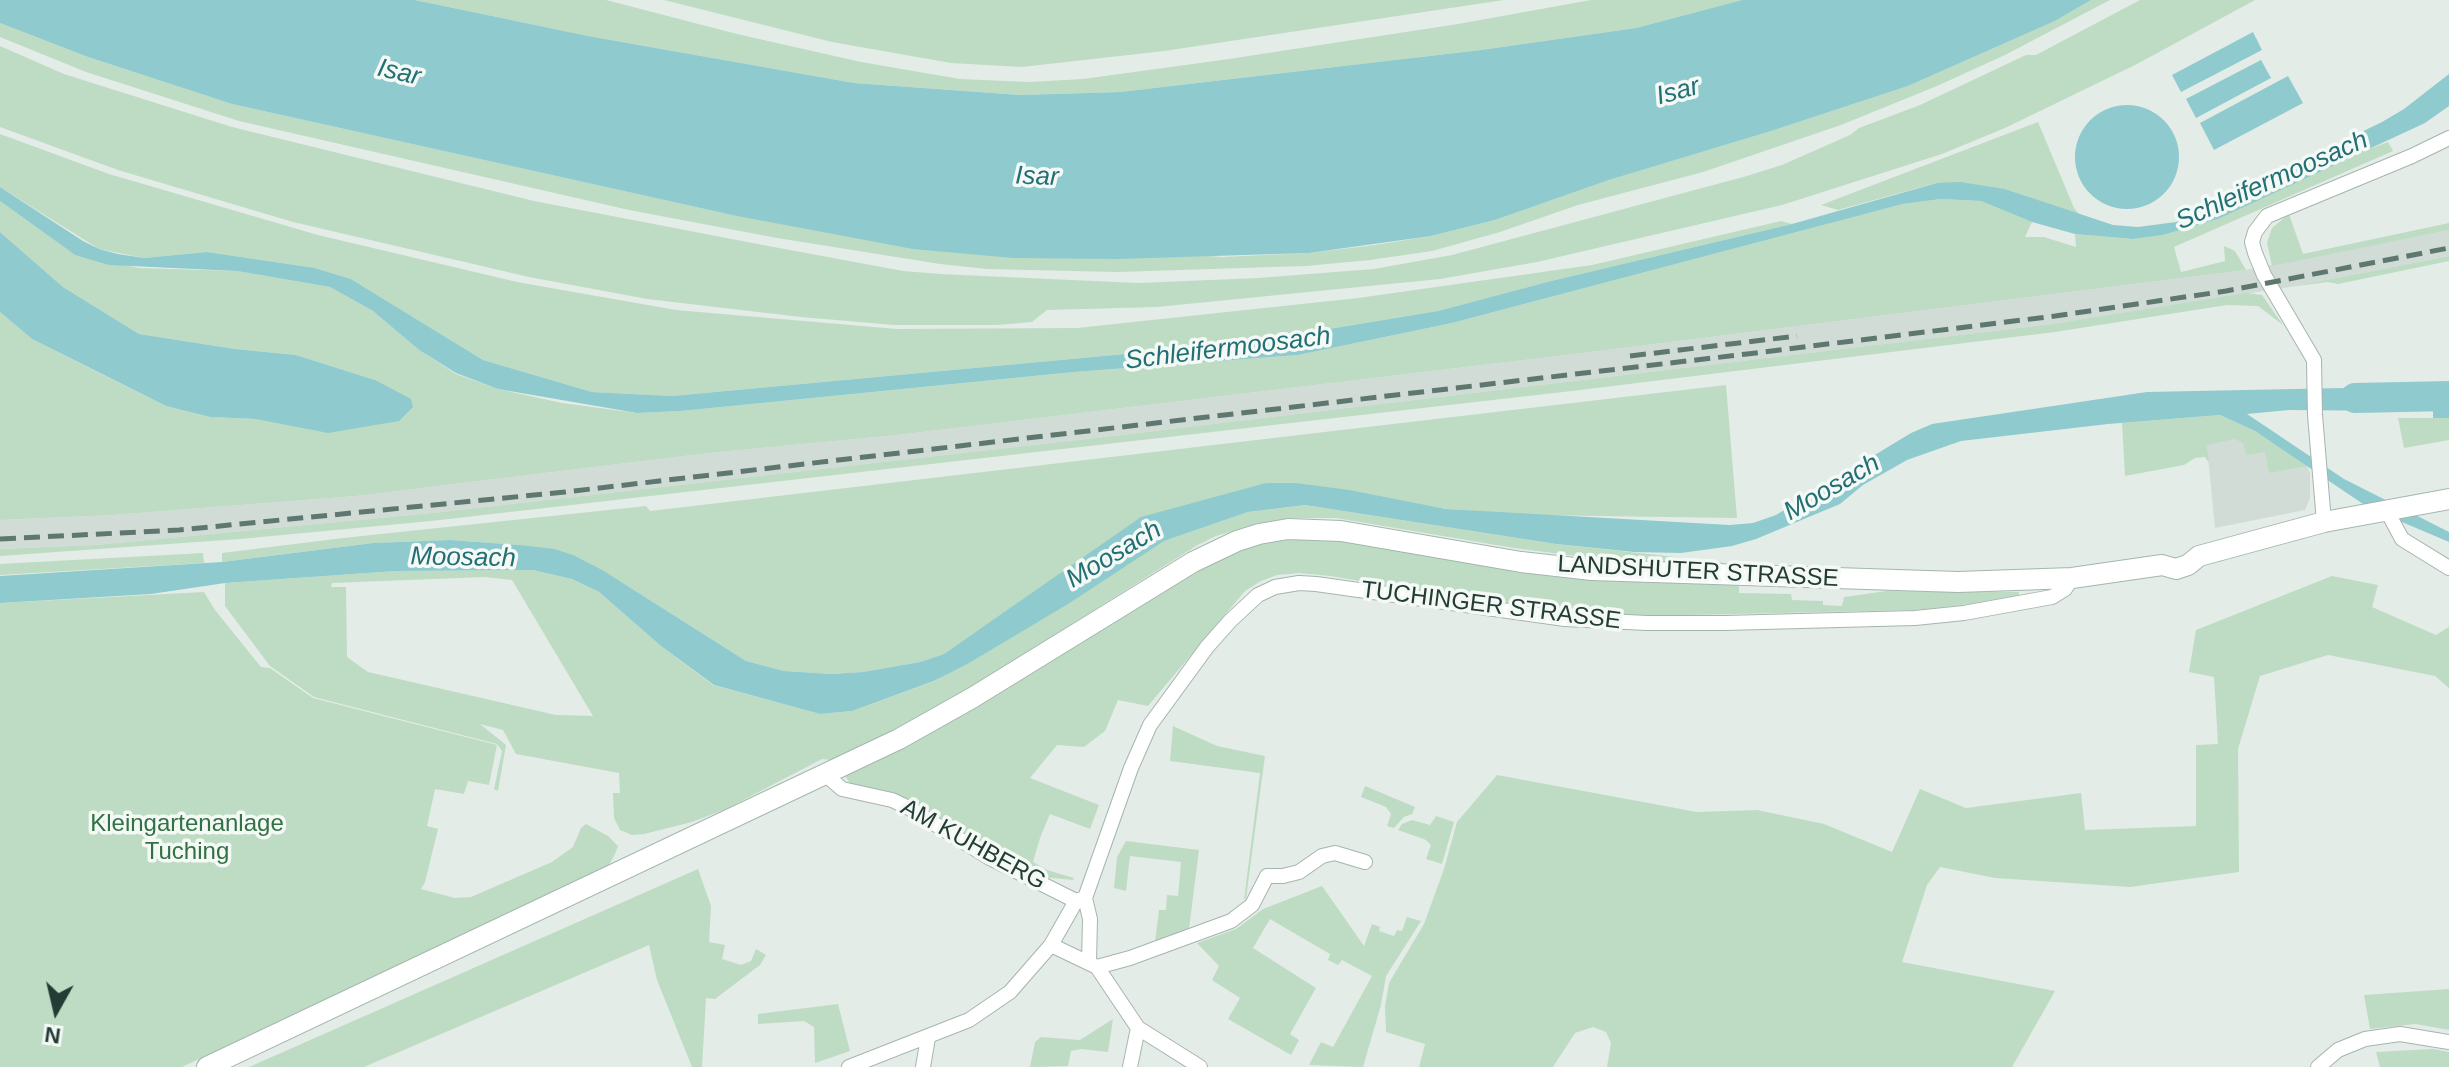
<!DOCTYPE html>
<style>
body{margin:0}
#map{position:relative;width:2449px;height:1067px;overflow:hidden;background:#e4ece8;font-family:Arial,sans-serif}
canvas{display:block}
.north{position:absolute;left:16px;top:971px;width:80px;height:80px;-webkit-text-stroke:6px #f4f9f6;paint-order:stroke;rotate:188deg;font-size:22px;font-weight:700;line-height:32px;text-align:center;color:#243d34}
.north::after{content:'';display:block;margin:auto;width:28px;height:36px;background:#243d34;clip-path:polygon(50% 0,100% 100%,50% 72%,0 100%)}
</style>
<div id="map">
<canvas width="2449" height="1067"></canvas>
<div class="north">N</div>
</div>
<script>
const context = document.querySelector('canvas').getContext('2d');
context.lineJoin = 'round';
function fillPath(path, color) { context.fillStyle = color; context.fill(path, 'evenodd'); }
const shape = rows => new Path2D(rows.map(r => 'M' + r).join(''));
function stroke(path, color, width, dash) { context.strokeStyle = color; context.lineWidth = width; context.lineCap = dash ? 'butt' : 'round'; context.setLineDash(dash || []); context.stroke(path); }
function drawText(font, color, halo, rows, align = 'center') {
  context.font = font + ' Arial,sans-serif'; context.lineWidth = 7; context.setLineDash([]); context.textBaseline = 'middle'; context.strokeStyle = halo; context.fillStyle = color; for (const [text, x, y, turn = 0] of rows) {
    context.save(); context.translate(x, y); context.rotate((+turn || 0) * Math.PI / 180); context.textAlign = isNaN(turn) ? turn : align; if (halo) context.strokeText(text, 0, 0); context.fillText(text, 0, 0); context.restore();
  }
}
fillPath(shape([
 [2449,230,2449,256,2290,287,2052,324,1104,437,432,513,95,545,0,549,0,520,113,515,356,496,709,453,897,435,1599,351,2246,270],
 [2204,416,2280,447,2307,466,2310,473,2310,498,2305,510,2215,528]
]), '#d2dcd6');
fillPath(shape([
 [415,0,606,0,737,34,861,62,960,79,1030,82,1083,79,1222,60,1458,24,1591,0,1742,0,1636,28,1481,50,1120,92,1020,95,854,83,588,36],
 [664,0,1504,0,1164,51,1022,67,951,63,832,42],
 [2091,0,2110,0,2005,55,1937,86,1841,125,1703,172,1578,205,1500,232,1432,251,1370,260,1306,266,1117,272,987,269,940,264,777,238,629,210,239,121,86,72,0,37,0,23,88,57,232,104,732,215,1222,257,1309,253,1375,245,1431,236,1495,220,1609,180,1768,132,1908,86,2055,21],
 [2140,0,2255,0,2137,64,2005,128,1942,154,1782,205,1537,262,1440,279,1157,307,1047,310,1032,322,997,325,894,325,801,317,647,299,529,277,293,222,118,170,0,127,0,46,64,74,232,127,534,201,763,245,903,271,940,274,1138,283,1258,278,1374,269,1452,255,1747,176,1782,165,1850,135,1859,128,1920,105,2026,55,2036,55],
 [2038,122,2074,208,2080,215,2005,189,1936,183,1838,210,1821,205],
 [0,134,109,174,318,235,517,282,676,310,897,329,1077,328,1358,298,1592,265,1781,221,1792,224,1551,281,1438,311,1244,343,672,396,592,392,483,360,351,279,315,268,207,252,144,258,99,249,0,187],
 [2388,142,2393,151,2174,247,2181,272,2225,261,2224,246,2235,251,2246,270,1599,351,897,435,709,453,356,496,113,515,0,520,0,312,32,339,103,375,166,406,210,417,256,419,375,380,296,355,235,349,139,334,63,287,0,232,0,201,75,255,139,268,237,271,330,287,373,311,419,350,456,374,498,389,562,403,637,413,681,411,1074,372,1298,355,1452,323,1903,204,1941,199,1981,201,2032,222,2025,237,2044,237,2076,247,2075,234,2133,239,2163,235,2218,219,2348,157],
 [2289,214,2303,254,2449,223,2449,230,2272,266,2267,243,2272,228],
 [2449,256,2449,261,2338,284,2328,282,2290,287],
 [2247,293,2262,295,2283,325,2258,306,2227,305,2055,332,1572,391,431,521,240,539,0,556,0,549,95,545,432,513,1104,437,2052,324],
 [1726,385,1737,518,1528,515,1446,509,1296,483,1266,483,982,628,944,654,920,662,863,672,832,674,784,671,746,661,604,571,520,545,450,540,373,543,222,562,222,553,343,538,646,506,650,511],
 [2220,415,2255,431,2307,466,2269,473,2265,452,2246,455,2243,443,2235,439,2207,445,2209,463,2205,457,2195,458,2184,465,2125,476,2122,423],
 [2398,418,2449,418,2449,440,2404,448],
 [1305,505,1556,544,1722,562,1720,564,1635,562,1591,558,1514,548,1336,518,1291,518,1256,524,1216,536,1196,546,984,679,928,712,843,756,831,760,822,759,726,809,692,822,644,834,632,835,620,830,614,818,613,793,620,793,619,773,516,754,503,730,480,724,506,745,498,791,494,789,502,751,497,744,314,697,270,666,225,606,225,583,396,571,533,570,572,579,599,592,661,646,713,685,820,714,852,711,935,681,1164,541,1248,512],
 [485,577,512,580,593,716,556,715,368,672,347,657,346,587,331,587,332,583],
 [1293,538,1340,540,1556,577,1739,585,1739,593,1791,594,1792,600,1823,601,1823,605,1842,606,1844,597,1887,591,2019,592,2019,599,1915,610,1644,616,1590,613,1494,603,1330,576,1299,573,1277,575,1261,581,1245,591,1148,706,1118,700,1105,731,1084,747,1057,745,1030,778,1099,805,1090,829,1050,814,1040,838,1033,862,1047,870,1074,878,1073,880,1042,877,1021,868,972,839,851,785,844,774,1222,557,1258,544],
 [203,553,204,563,0,575,0,564],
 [2332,576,2378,585,2372,607,2436,635,2449,627,2449,688,2435,676,2328,655,2260,676,2238,749,2239,872,2130,887,1995,878,1940,867,1927,885,1902,962,2055,991,2012,1067,1607,1067,1611,1043,1606,1032,1593,1027,1575,1033,1553,1067,1419,1067,1425,1044,1386,1032,1385,1006,1389,983,1424,924,1444,869,1457,822,1497,775,1697,812,1757,810,1824,824,1892,852,1920,789,1966,808,2081,793,2085,830,2196,826,2196,745,2218,744,2214,677,2189,672,2196,630],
 [204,592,215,610,261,667,270,668,313,698,497,745,489,785,468,781,464,794,435,789,427,826,438,829,425,882,421,889,455,898,471,897,552,862,573,847,581,828,586,824,608,836,618,846,615,854,609,865,182,1067,0,1067,0,603],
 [1173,726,1217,746,1265,756,1246,898,1244,900,1260,773,1170,761],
 [1365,786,1415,807,1412,814,1404,817,1394,828,1387,826,1391,814,1386,807,1361,797],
 [1436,816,1454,822,1442,864,1426,859,1431,845,1426,840,1398,830,1402,824,1412,820,1430,825],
 [1126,841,1199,850,1189,929,1155,942,1159,910,1166,910,1167,895,1178,896,1181,862,1130,856,1126,891,1114,888,1117,857],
 [698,869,711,906,709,942,725,945,722,959,741,965,751,961,756,949,766,955,760,965,715,999,706,998,702,1067,692,1067,657,980,649,945,364,1067,249,1067],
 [1322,886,1364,946,1372,924,1380,927,1379,931,1394,936,1397,930,1402,931,1407,917,1421,921,1386,976,1381,1005,1363,1067,1309,1065,1321,1042,1333,1047,1372,976,1342,960,1338,965,1328,960,1330,954,1270,919,1253,948,1316,988,1290,1034,1299,1040,1291,1055,1228,1019,1240,998,1212,980,1219,966,1197,943,1236,929,1263,909],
 [2449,989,2449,1030,2416,1024,2370,1029,2364,995],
 [838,1004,850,1051,815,1063,814,1027,804,1021,758,1024,758,1014],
 [1113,1019,1108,1052,1081,1049,1071,1051,1068,1066,1030,1067,1035,1042,1041,1037,1080,1040],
 [2433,1049,2449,1052,2449,1067,2380,1067,2376,1052]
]), '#bedcc3');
fillPath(shape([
 [0,0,415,0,588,36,854,83,1020,95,1120,92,1481,50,1636,28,1742,0,2091,0,2055,21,1908,86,1768,132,1609,180,1495,220,1431,236,1309,253,1118,259,1013,258,913,249,732,215,232,104,88,57,0,23],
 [2253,32,2262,50,2181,92,2172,75],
 [2261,60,2271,78,2196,118,2186,99],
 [2449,74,2449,106,2425,123,2218,219,2163,235,2133,239,2075,234,2032,222,1981,201,1941,199,1903,204,1452,323,1298,355,1074,372,681,411,637,413,498,389,456,373,419,350,373,311,330,287,237,271,109,265,75,255,0,201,0,187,83,241,99,249,118,254,144,258,207,252,315,268,351,279,483,360,592,392,672,396,1244,343,1438,311,1551,281,1792,224,1937,183,1960,182,2005,189,2113,225,2138,227,2176,222,2382,122,2404,109],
 [2288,76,2303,103,2214,150,2200,123],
 '2075 157a52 52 0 1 1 104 0a52 52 0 1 1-104 0Z',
 [0,232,63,287,139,334,235,349,296,355,375,380,411,399,413,407,399,421,328,433,256,419,210,417,166,406,32,339,0,312],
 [2449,386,2449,418,2433,418,2433,411,2421,410,2421,389],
 [2394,387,2394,411,2289,410,2247,414,2344,479,2449,532,2449,542,2369,508,2255,431,2220,415,2108,424,1961,441,1907,460,1863,485,1840,504,1756,539,1732,546,1681,553,1634,552,1556,544,1305,505,1248,512,1164,541,1068,604,969,663,934,681,852,711,820,714,714,685,661,646,599,592,572,579,533,570,396,571,225,583,151,594,0,603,0,576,222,562,373,543,450,540,520,545,554,549,573,555,604,571,746,661,784,671,832,674,863,672,920,662,944,654,1141,517,1266,483,1296,483,1349,490,1446,509,1730,525,1753,523,1776,515,1911,433,1932,424,2147,392]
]), '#8fcace');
stroke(shape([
 [2355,398,2449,396]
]), '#8fcace', 30);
const minor = shape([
 [2387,511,2402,539,2449,568],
 [2324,522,2315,415,2314,360,2264,275,2255,253,2252,242,2255,232,2267,216,2412,156,2449,138],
 [826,775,842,789,892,800,909,808,988,857,1076,901],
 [1051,945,1097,967,1138,1028,1200,1067],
 [1089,962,1090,919,1085,898,1131,768,1150,725,1207,647,1230,621,1258,595,1275,587,1299,583,1316,584,1565,619,1647,623,1725,623,1915,618,1964,613,2052,597,2065,589,2072,578],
 [1097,967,1130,958,1231,921,1252,905,1267,876,1283,876,1299,872,1322,856,1335,853,1365,862],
 [849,1067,969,1020,1010,992,1051,945,1076,901,1085,898],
 [923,1067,928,1038],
 [1130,1067,1138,1028],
 [2318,1067,2338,1050,2365,1039,2400,1034,2449,1042]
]);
const secondary = shape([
 [207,1067,899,739,972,698,1193,562,1237,541,1259,534,1288,529,1341,531,1521,562,1592,570,1958,582,2072,578,2162,565,2176,569,2188,565,2199,556,2324,522,2449,499]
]);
stroke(minor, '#a7b4ae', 16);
stroke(secondary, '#a3b7ae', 22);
stroke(minor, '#fff', 14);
stroke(secondary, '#fff', 20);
stroke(shape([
 [1630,356,1797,336],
 [0,539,179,530,565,492,1747,354,2055,316,2226,291,2449,248]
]), '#5f786f', 5, [16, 8]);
drawText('24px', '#243d34', '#f4f9f6', [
 ["LANDSHUTER STRASSE",1698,572,3],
 ["TUCHINGER STRASSE",1491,606,7],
 ["AM KUHBERG",973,845,29]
]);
drawText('24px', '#317143', '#f4f9f6', [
 ["Kleingartenanlage",187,824],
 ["Tuching",187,852]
]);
drawText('italic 26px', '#226f75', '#f4f9f6', [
 ["Isar",399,73,13],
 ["Isar",1678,92,-15],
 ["Isar",1037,177,2],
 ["Schleifermoosach",2272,181,-24],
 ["Schleifermoosach",1228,349,-7],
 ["Moosach",1832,488,-30],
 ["Moosach",1114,555,-31],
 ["Moosach",463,558,1]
]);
</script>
